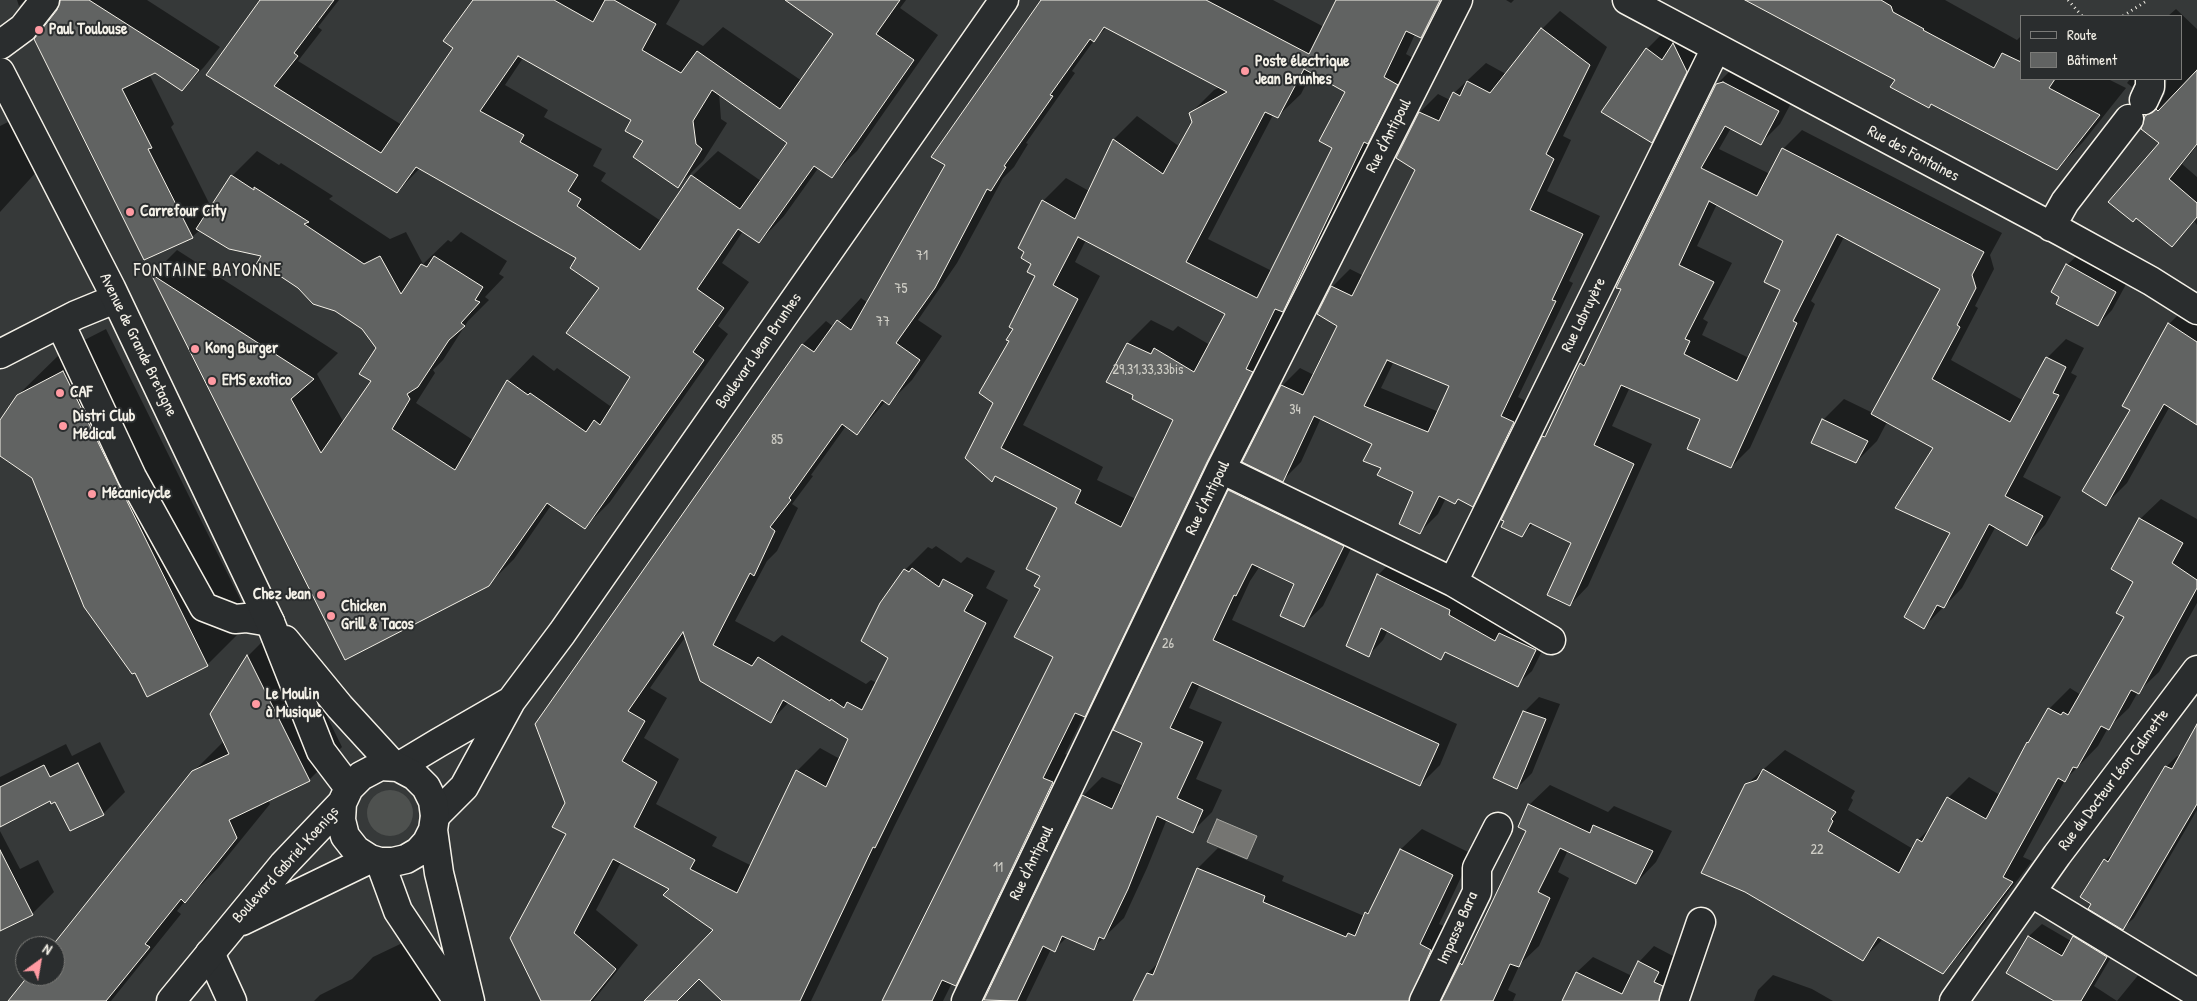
<!DOCTYPE html>
<meta charset="utf-8">
<style>
body{margin:0}
#map{position:relative;width:2197px;height:1001px;overflow:hidden;background:#363939;font-family:"Patrick Hand",sans-serif}
canvas{display:block}
.legend{position:absolute;left:2020px;top:15px;width:162px;height:65px;box-sizing:border-box;background:#2a2d2e;border:1px solid #7b7b78;margin:0;padding:6px 9px;list-style:none;font-size:15px;color:#f4f1e8}
.legend li{display:flex;align-items:center;gap:10px;height:25px}
.legend b{width:25px;border:1px solid #7b7b78}
.north{position:absolute;left:15px;top:936px;width:50px;height:50px;box-sizing:border-box;background:#2a2d2e;border:1px solid #7b7b78;border-radius:50%;rotate:32deg;font-size:14px;font-weight:700;line-height:20px;text-align:center;color:#f4f1e8}
.north::after{content:'';display:block;margin:auto;width:18px;height:22px;background:#ff9aa2;clip-path:polygon(50% 0,100% 100%,50% 72%,0 100%)}
</style>
<div id="map">
<canvas width="2197" height="1001"></canvas>
<ul class="legend">
<li><b style="height:6px;background:#2a2d2e"></b>Route</li>
<li><b style="height:14px;background:#616362"></b>Bâtiment</li>
</ul>
<div class="north">N</div>
</div>
<script>
const context = document.querySelector('canvas').getContext('2d');
context.lineJoin = 'round';
function fillPath(path, color) { context.fillStyle = color; context.fill(path, 'evenodd'); }
const shape = rows => new Path2D(rows.map(r => 'M' + r).join(''));
function stroke(path, color, width, dash) { context.strokeStyle = color; context.lineWidth = width; context.lineCap = dash ? 'butt' : 'round'; context.setLineDash(dash || []); context.stroke(path); }
function drawText(font, color, halo, rows, align = 'center') {
  context.font = font + ' "Patrick Hand",sans-serif'; context.lineWidth = 4; context.setLineDash([]); context.textBaseline = 'middle'; context.strokeStyle = halo; context.fillStyle = color; for (const [text, x, y, turn = 0] of rows) {
    context.save(); context.translate(x, y); context.rotate((+turn || 0) * Math.PI / 180); context.textAlign = isNaN(turn) ? turn : align; if (halo) context.strokeText(text, 0, 0); context.fillText(text, 0, 0); context.restore();
  }
}
fillPath(shape([
 '367 813a23 23 0 1 1 46 0a23 23 0 1 1-46 0Z'
]), '#4e514f');
const water = shape([
 [1217,819,1257,836,1247,859,1207,842,1217,819]
]);
fillPath(water, '#757572');
stroke(water, '#a8a7a1', 1);
fillPath(shape([
 [17,0,25,0,19,6],
 [61,0,147,0,220,47,204,67,182,90,156,71,149,74,174,124,171,127,211,207,232,176,257,151,279,165,281,163,333,196,329,199,390,239,406,232,423,264,448,240,451,242,461,232,507,261,499,274,504,277,485,297,489,300,468,321,443,360,433,370,435,373,416,403,473,440,508,381,533,355,554,371,557,368,610,406,619,397,632,377,601,287,578,257,420,168,397,192,208,74,262,0,339,0,318,27,322,30,298,61,402,125,455,48,474,0,680,0,666,24,703,46,723,27,802,81,835,34,787,0,906,0,900,8,938,35,857,151,831,176,819,167,784,216,759,242,743,231,722,263,749,282,718,326,728,334,610,502,585,527,552,504,514,559,488,585,345,658,153,274,177,250,338,353,317,374,344,423,373,381,377,347,363,328,263,255,200,230,192,237,145,258,59,10],
 [523,58,633,120,645,141,678,186,703,161,727,123,721,119,719,93,789,143,761,181,718,151,692,176,661,221,601,181,606,173,593,166,602,149,544,117,548,110,505,85],
 [1043,0,1273,0,1324,27,1337,0,1451,0,1444,14,1421,37,1415,34,1406,54,1420,62,1305,288,1287,306,1268,345,1275,349,1108,693,1084,715,1065,754,1076,759,978,962,955,985,952,983,943,1001,883,1001,1055,657,1041,575,1058,507,997,476,992,480,995,402,1014,328,1036,276,1033,264,1043,201,1066,178,1089,191,1114,139,1137,116,1180,147,1193,122,1191,113,1214,90,1220,87,1107,27,1095,39,1072,71,1075,73,1026,143,1028,144,1014,167,1003,178,957,263,918,320,942,336,912,380,889,403,886,401,857,434,846,426,811,475,813,476,792,504,798,508,777,551,767,561,735,621,774,642,782,635,866,684,871,680,877,683,890,657,881,603,905,570,928,547,932,549,936,546,961,563,967,557,995,571,986,588,1008,600,894,827,811,1001,723,1001,699,977,676,1001,646,1001,715,930,671,888,621,862,596,910,638,945,593,1001,542,1001,568,834,567,803,537,724,803,344,826,321,834,327,861,298,868,303],
 [1312,72,1346,92,1334,147,1272,271,1208,239,1273,115,1277,117,1301,94],
 [1086,240,1227,314,1210,345,1178,326,1173,331,1151,320,1128,343,1108,381,1135,395,1175,419,1136,499,1097,480,1103,467,1023,425,1100,276,1075,262],
 [686,636,771,721,789,702,850,739,840,759,820,748,797,771,752,866,712,846,717,837,656,804,679,759,644,738,667,698,650,688],
 [1506,0,1514,0,1511,3],
 [1748,0,1945,0,2017,40,2021,36,2021,79,2108,79,2126,88,2083,142,2057,169,1932,103,1929,107,1897,80],
 [2176,9,2197,29,2197,146,2182,164,2197,177,2197,225,2194,221,2171,245,2161,143,2146,116,2161,101,2165,94,2167,79,2181,79,2181,16,2168,16],
 [1560,11,1607,47,1563,136,1571,140,1547,191,1600,216,1569,281,1573,283,1518,397,1531,404,1490,487,1472,505,1459,498,1455,502,1446,498,1438,514,1420,532,1414,491,1383,468,1373,443,1321,418,1301,462,1283,480,1282,386,1300,368,1314,375,1339,325,1332,287,1350,269,1364,276,1416,169,1397,158,1420,112,1438,94,1450,100,1454,93,1486,63,1506,74,1542,29],
 [1394,361,1451,385,1439,412,1381,388],
 [1666,30,1705,53,1670,122,1652,141,1647,49],
 [1736,65,1797,92,1780,124,1761,143,1731,128,1719,149,1770,174,1783,149,1802,130,2002,233,1990,255,1994,269,1975,306,1978,308,1951,360,2024,401,2047,358,2066,339,2084,348,2071,373,2077,376,2023,477,2061,497,2045,525,2027,544,1996,526,1962,588,1924,627,1952,533,1935,447,1887,422,1877,441,1856,462,1812,442,1823,420,1844,399,1873,413,1941,288,1844,237,1811,301,1815,304,1750,448,1731,467,1702,419,1630,387,1612,426,1652,444,1588,586,1570,605,1572,542,1534,523,1522,535,1543,437,1549,431,1581,364,1591,353,1717,84],
 [1717,204,1785,240,1782,289,1749,358,1702,335,1708,322,1703,319,1732,263,1697,246],
 [2130,79,2140,79,2132,87,2127,83],
 [14,119,39,169,0,212,0,126],
 [2082,251,2130,277,2112,310,2098,325,2061,296,2067,265],
 [2190,303,2197,307,2197,423,2170,406,2127,483,2106,504,2131,409,2169,324],
 [106,329,251,621,207,665,148,695,33,477,0,455,0,422,18,395,63,351],
 [1249,471,1362,526,1323,606,1303,625,1296,584,1260,566,1250,581,1232,620,1457,724,1440,765,1420,785,1200,684,1189,708,1222,722,1196,779,1222,790,1212,812,1193,831,1167,819,1147,868,1124,918,1093,948,1067,937,1054,950,1051,949,1026,1001,984,1001,1083,796,1102,777,1124,786,1143,743,1229,491],
 [2161,499,2197,519,2197,603,2159,672,2138,692,2129,708,2108,728,2098,746,2065,780,2023,857,2032,861,1966,948,1945,969,1883,939,1863,959,1746,785,1785,750,1855,791,1851,798,1853,800,1848,810,1913,849,1918,840,1933,825,1948,798,1969,777,2000,795,2028,743,2032,738,2049,709,2070,688,2081,695,2126,617,2135,581,2140,519],
 [1393,560,1550,635,1532,671,1517,685,1447,652,1441,658,1388,630,1383,640,1369,655,1378,575],
 [281,623,342,747,309,780,268,800,270,804,218,868,185,901,177,911,181,914,111,1001,22,1001,29,976,55,976,55,946,53,946,193,772,224,741,211,714,248,656],
 [1539,697,1560,704,1532,773,1517,788,1524,712],
 [100,742,125,792,103,814,51,800,0,826,0,777,66,744,72,756],
 [2197,749,2197,810,2134,918,2123,928,2092,903,2105,860,2117,850,2166,767,2177,756,2180,757],
 [1550,785,1608,812,1614,806,1672,831,1656,862,1636,883,1568,850,1558,872,1569,878,1539,946,1520,964,1508,990,1516,994,1513,1001,1134,1001,1148,973,1159,962,1198,868,1218,848,1284,876,1282,881,1364,916,1374,905,1401,849,1422,829,1472,854,1439,924,1451,929,1437,995,1445,997,1461,964,1467,958,1528,831,1529,805],
 [0,831,20,869,38,860,54,892,32,914,0,930],
 [2042,924,2071,941,2086,924,2119,944,2094,986,2117,1001,2144,968,2185,1001,2056,1001,2007,972,2029,936],
 [417,936,473,1001,314,1001,320,995,352,979,373,957],
 [1654,946,1673,956,1669,967,1674,969,1660,1001,1563,1001,1577,972,1593,957,1632,976,1639,962],
 [1773,975,1812,989,1833,1001,1754,1001,1758,990]
]), '#0007');
const building = shape([
 [60,0,89,0,199,70,182,91,155,73,122,89,152,148,148,149,193,238,144,260,34,39,57,10,60,0],
 [260,0,334,0,294,53,298,56,274,86,381,153,453,48,443,41,473,0,554,0,593,22,605,0,614,0,656,24,642,50,681,73,697,51,780,109,833,34,785,0,900,0,876,34,914,60,832,178,814,166,759,243,738,229,697,289,724,308,693,352,704,360,585,529,547,503,489,586,345,660,151,274,314,379,291,399,321,453,371,381,359,374,376,348,362,329,335,311,313,304,298,288,277,274,254,268,261,256,229,249,196,229,231,175,254,190,254,187,309,222,304,224,364,264,380,256,401,294,421,264,427,267,434,256,483,287,475,300,480,302,461,323,465,326,449,340,418,387,407,394,410,399,392,429,455,470,507,380,528,395,530,393,586,432,594,420,600,425,630,377,566,333,599,288,570,268,576,258,416,167,397,193,206,75,260,0],
 [518,56,631,120,625,131,643,141,633,157,678,188,702,149,696,144,693,121,712,90,787,143,740,209,691,175,640,250,577,206,581,199,568,191,578,175,520,142,524,135,480,111,518,56],
 [1041,0,1206,0,1309,54,1336,0,1440,0,1421,38,1406,31,1384,77,1398,85,1368,144,1364,142,1283,312,1275,309,1246,369,1253,372,1207,462,1085,717,1075,713,1043,778,1053,782,956,986,942,980,932,1001,882,1001,1053,657,1014,637,1040,589,1034,586,1040,576,1026,569,1057,508,995,476,992,482,965,458,993,403,979,393,1009,341,1006,340,1013,329,1009,327,1035,276,1027,272,1031,264,1021,258,1024,252,1018,248,1042,200,1075,219,1113,139,1163,174,1192,122,1189,113,1227,92,1104,27,1094,42,1090,39,1050,95,1053,96,1004,166,1006,167,991,191,987,189,935,288,896,343,920,360,889,405,882,400,857,435,842,424,789,498,791,500,770,527,775,531,754,576,750,573,713,645,752,666,758,657,830,701,831,699,844,708,847,702,862,710,888,658,861,641,880,603,904,569,909,572,912,568,939,587,943,579,973,595,964,611,986,623,875,848,873,847,800,1001,722,1001,699,979,677,1001,644,1001,713,930,663,895,669,889,613,859,574,933,616,969,590,1001,541,1001,510,938,566,834,552,827,565,803,535,724,802,344,814,352,837,320,851,330,945,165,931,157,1041,0],
 [1304,69,1345,92,1319,141,1332,148,1257,298,1186,262,1265,112,1278,118,1304,69],
 [1078,237,1225,314,1194,372,1154,348,1151,354,1127,343,1106,382,1133,395,1132,399,1173,420,1121,527,1075,503,1081,490,1001,448,1078,299,1053,285,1078,237],
 [683,632,700,681,771,723,783,700,848,739,826,787,796,770,737,893,690,869,695,860,634,827,657,782,622,761,645,721,628,711,683,632],
 [1745,0,1881,0,1891,6,1893,12,1924,29,1923,30,1994,68,2002,53,2021,62,2021,79,2055,79,2049,88,2100,115,2057,170,1931,104,1929,108,1890,87,1895,80,1745,0],
 [1541,28,1590,65,1546,154,1554,159,1530,210,1583,234,1552,300,1556,301,1501,416,1514,422,1473,507,1458,499,1455,504,1439,496,1420,534,1399,524,1413,492,1377,475,1381,468,1363,461,1372,444,1314,416,1283,482,1242,462,1281,385,1303,395,1337,326,1317,314,1331,286,1352,296,1415,170,1396,158,1419,112,1439,121,1453,92,1460,96,1467,81,1490,93,1541,28],
 [1387,360,1449,386,1428,432,1364,406,1387,360],
 [1673,43,1687,72,1652,143,1601,112,1646,48,1662,60,1673,43],
 [2197,70,2197,144,2169,179,2197,203,2197,217,2172,247,2136,218,2133,222,2108,202,2159,143,2141,129,2145,116,2156,109,2158,111,2197,70],
 [1723,82,1779,111,1761,145,1725,126,1701,168,1757,196,1782,148,1984,252,1972,275,1976,288,1957,325,1960,327,1932,379,2010,422,2046,357,2066,367,2053,393,2059,395,2005,496,2043,516,2027,546,1989,524,1944,608,1937,605,1924,629,1904,617,1950,533,1895,508,1933,448,1871,414,1940,289,1837,234,1793,321,1797,323,1731,468,1687,449,1700,419,1621,385,1594,445,1634,464,1570,606,1547,595,1571,543,1530,523,1522,537,1501,527,1504,521,1501,520,1542,436,1545,437,1580,363,1584,366,1621,289,1616,288,1716,84,1723,82],
 [1709,201,1783,241,1764,282,1780,290,1737,381,1684,354,1690,341,1685,339,1714,282,1679,265,1709,201],
 [2066,264,2116,292,2098,326,2056,304,2059,297,2051,292,2066,264],
 [2168,323,2197,342,2197,425,2164,404,2106,506,2082,491,2130,410,2122,406,2168,323],
 [63,371,208,666,147,697,135,673,132,674,84,607,32,478,0,456,0,420,17,395,63,371],
 [1822,419,1868,441,1856,463,1811,443,1822,419],
 [1228,490,1344,546,1304,627,1280,616,1294,584,1252,564,1236,596,1234,595,1213,640,1439,744,1420,786,1192,682,1170,728,1203,742,1177,798,1203,810,1193,833,1157,816,1128,889,1104,939,1099,937,1094,950,1062,936,1055,952,1043,946,1017,1001,984,1000,1082,795,1112,809,1142,743,1113,730,1228,490],
 [2139,518,2183,543,2172,563,2197,580,2197,588,2139,694,2131,690,2109,730,2101,726,2077,768,2073,767,2065,782,2058,778,2003,877,2013,882,1943,974,1878,937,1863,961,1745,892,1701,873,1745,784,1757,780,1763,769,1836,812,1831,819,1833,821,1828,831,1899,873,1917,839,1922,842,1947,797,1986,819,2027,742,2028,743,2048,708,2061,715,2063,712,2068,715,2124,617,2116,613,2133,582,2111,569,2139,518],
 [1377,574,1450,610,1449,615,1495,641,1499,633,1536,650,1518,687,1445,652,1441,660,1381,628,1369,657,1346,646,1377,574],
 [247,655,310,781,229,820,237,838,185,903,181,899,145,944,150,947,106,1001,8,1001,28,976,55,976,55,946,52,946,192,771,229,754,210,714,247,655],
 [1523,711,1546,719,1517,789,1493,778,1523,711],
 [2197,724,2197,804,2123,930,2088,909,2091,904,2080,897,2104,859,2108,862,2165,766,2172,769,2197,724],
 [78,763,104,815,70,831,55,802,51,804,50,801,0,827,0,787,44,765,50,777,78,763],
 [1528,804,1590,833,1593,825,1653,851,1636,884,1560,848,1538,892,1550,898,1519,967,1510,964,1493,1001,1441,1001,1460,963,1462,965,1526,831,1518,827,1528,804],
 [1400,849,1453,875,1420,944,1431,950,1409,1001,1133,1001,1147,973,1153,975,1197,868,1265,896,1263,902,1346,937,1348,933,1355,936,1365,912,1368,914,1400,849],
 [0,850,33,915,0,931,0,850],
 [2028,936,2062,956,2073,936,2107,957,2081,1001,2054,1001,2006,973,2028,936],
 [1638,961,1659,972,1654,982,1663,986,1659,1001,1562,1001,1576,972,1622,994,1638,961]
]);
fillPath(building, '#616362');
stroke(building, '#f4f1e8', 1);
const minor = shape([
 [1627,0,2062,232,2151,281,2197,310],
 [0,45,23,28,45,0],
 [2144,100,2150,87,2150,79],
 [2051,227,2065,202,2129,119],
 [60,323,132,477,204,607,235,619,246,618,270,622],
 [0,354,76,315,115,299],
 [1221,469,1453,582,1716,48],
 [1453,582,1551,640],
 [398,767,438,743,511,701],
 [435,816,464,787,511,701,562,633,1004,0],
 [2032,893,2197,993],
 [210,953,232,1001],
 [966,1001,1221,469,1458,0],
 [1424,1001,1477,892,1477,868,1498,827],
 [1674,1001,1701,922],
 [1954,1001,2057,855,2197,670]
]);
const major = shape([
 [0,72,111,288,270,622,321,751,349,788],
 [285,640,340,707,394,766],
 [380,766,398,767,415,776,426,787,433,801,435,816,433,830,427,842,418,852,406,859,393,862,380,862,370,859,356,850,345,836,341,820,342,803,349,788,361,776,380,766],
 [433,830,439,873,470,1001],
 [380,862,398,911,458,1001],
 [242,921,370,859],
 [171,1001,283,865,342,803]
]);
stroke(minor, '#f4f1e8', 31);
stroke(major, '#f4f1e8', 31);
stroke(shape([
 [2068,0,2082,16],
 [2123,16,2148,0]
]), '#f4f1e8', 3, [1, 4]);
stroke(minor, '#2a2d2e', 28);
stroke(major, '#2a2d2e', 28);
for (const [x, y, r, color] of [
 [39,30,5,"#ff9aa2"],
 [1245,71,5,"#ff9aa2"],
 [130,212,5,"#ff9aa2"],
 [195,349,5,"#ff9aa2"],
 [212,381,5,"#ff9aa2"],
 [60,393,5,"#ff9aa2"],
 [63,426,5,"#ff9aa2"],
 [92,494,5,"#ff9aa2"],
 [321,595,5,"#ff9aa2"],
 [331,616,5,"#ff9aa2"],
 [256,704,5,"#ff9aa2"]
]) { const dot = new Path2D(); dot.arc(x, y, r, 0, 2 * Math.PI); context.fillStyle = color; context.fill(dot); stroke(dot, '#2a2d2e', 2); }
drawText('14px', '#cfcec6', null, [
 ["71",922,256],
 ["75",901,289],
 ["77",883,322],
 ["29,31,33,33bis",1148,370],
 ["34",1295,410],
 ["85",777,440],
 ["26",1168,644],
 ["22",1817,850],
 ["11",998,868]
]);
drawText('bold 16px', '#f4f1e8', '#2a2d2e', [
 ["Paul Toulouse",49,30],
 ["Poste électrique",1255,62],
 ["Jean Brunhes",1255,80],
 ["Carrefour City",140,212],
 ["Kong Burger",205,349],
 ["EMS exotico",222,381],
 ["CAF",70,393],
 ["Distri Club",73,417],
 ["Médical",73,435],
 ["Mécanicycle",102,494],
 ["Chez Jean",311,595,"right"],
 ["Chicken",341,607],
 ["Grill & Tacos",341,625],
 ["Le Moulin",266,695],
 ["à Musique",266,713]
], 'left');
drawText('16px', '#f4f1e8', '#2a2d2e', [
 ["Rue d'Antipoul",1389,136,-63],
 ["Rue des Fontaines",1913,154,28],
 ["Rue Labruyère",1584,315,-64],
 ["Avenue de Grande Bretagne",138,345,64],
 ["Boulevard Jean Brunhes",759,351,-55],
 ["Rue d'Antipoul",1208,498,-64],
 ["Rue du Docteur Léon Calmette",2114,780,-53],
 ["Rue d'Antipoul",1032,863,-64],
 ["Boulevard Gabriel Koenigs",286,865,-48],
 ["Impasse Bara",1458,928,-66]
]);
context.letterSpacing = '1px';
drawText('18px', '#f4f1e8', '#2a2d2e', [
 ["FONTAINE BAYONNE",208,271]
]);
context.letterSpacing = '0px';
</script>
